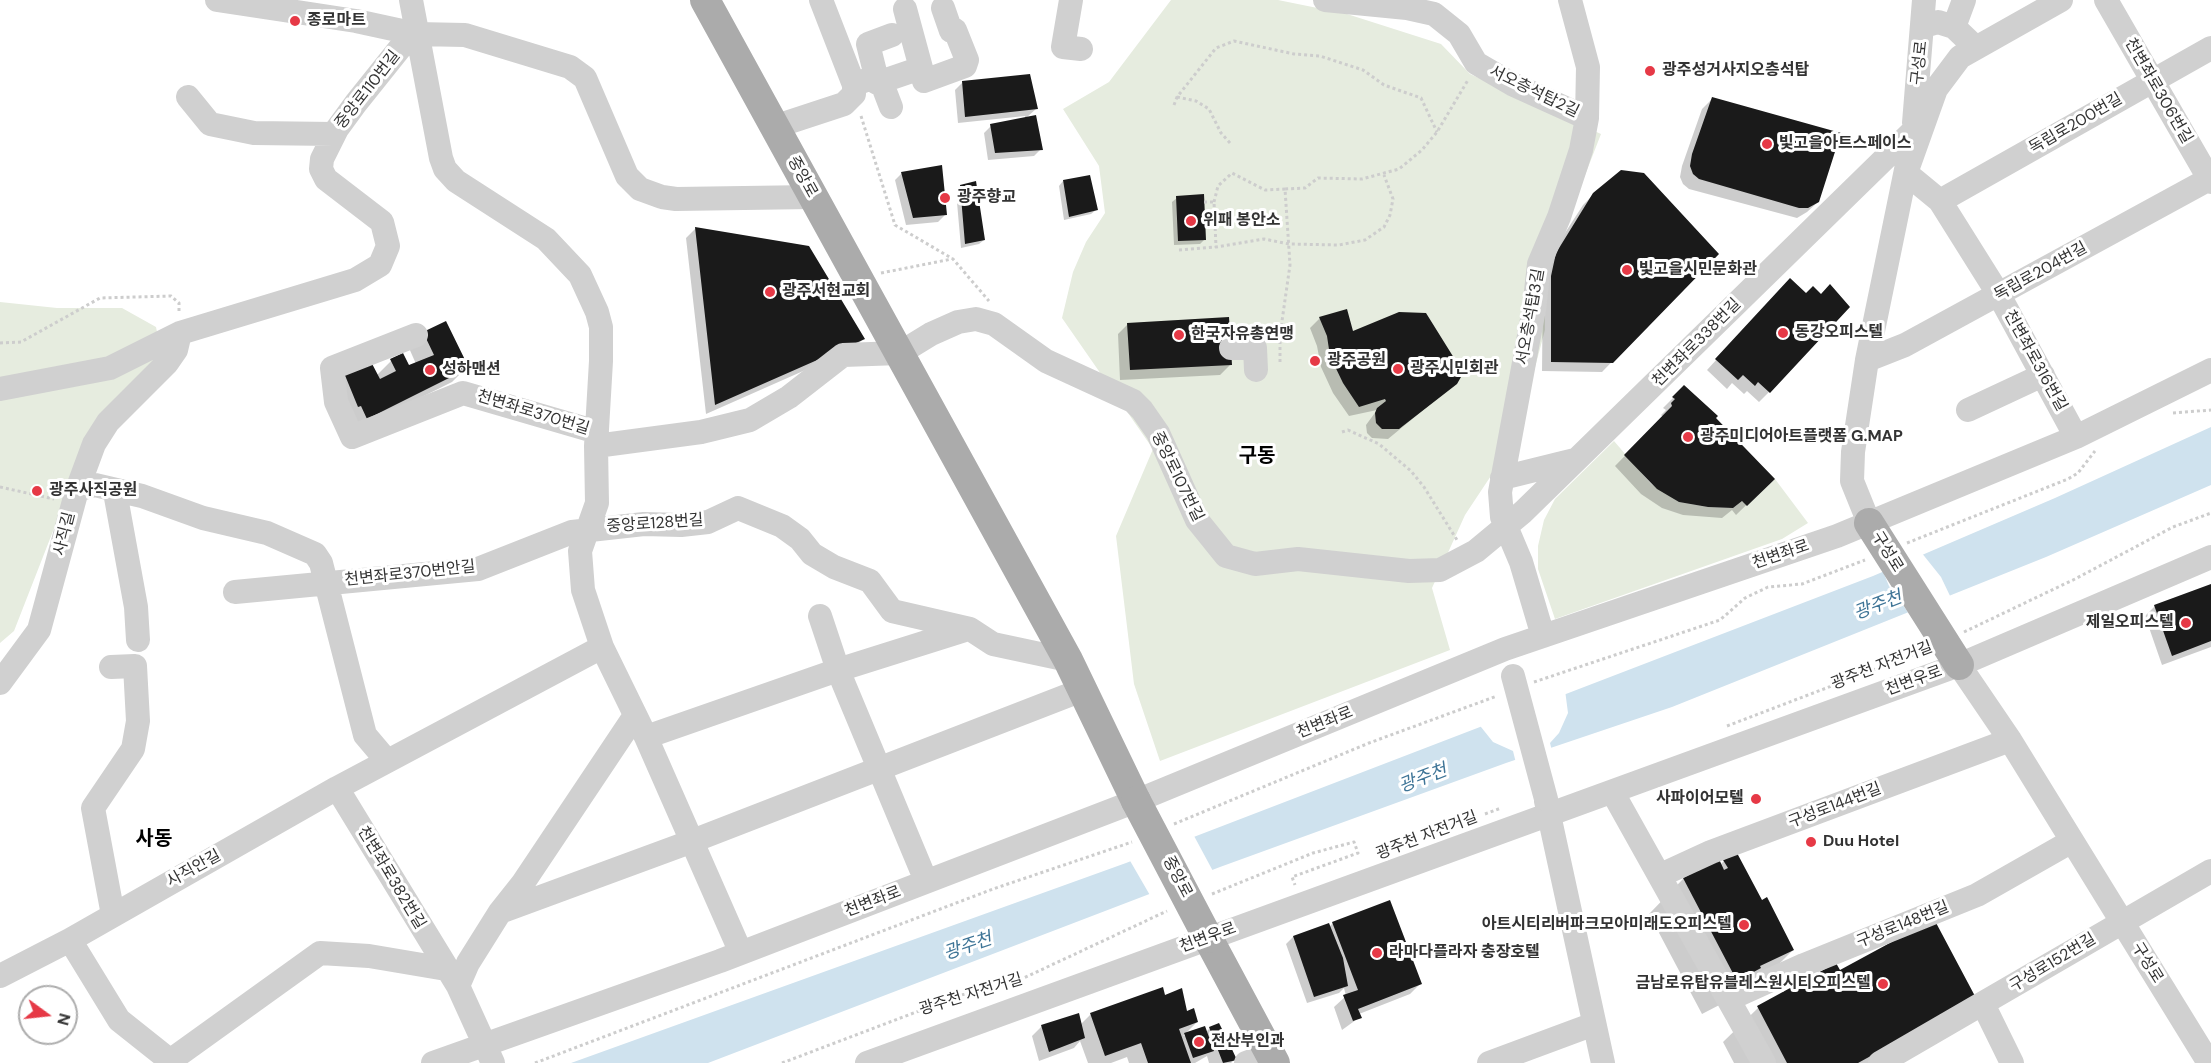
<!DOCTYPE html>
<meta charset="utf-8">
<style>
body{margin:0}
#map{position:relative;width:2211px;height:1063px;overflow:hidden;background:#fff;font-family:"DM Sans",sans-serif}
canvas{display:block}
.north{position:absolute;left:18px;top:985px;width:60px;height:60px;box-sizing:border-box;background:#fff;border:2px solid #adadad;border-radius:50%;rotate:105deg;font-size:16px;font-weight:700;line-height:24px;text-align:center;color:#333}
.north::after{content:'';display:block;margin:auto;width:21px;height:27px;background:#e63946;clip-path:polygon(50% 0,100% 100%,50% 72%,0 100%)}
</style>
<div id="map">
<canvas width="2211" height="1063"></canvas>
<div class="north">N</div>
</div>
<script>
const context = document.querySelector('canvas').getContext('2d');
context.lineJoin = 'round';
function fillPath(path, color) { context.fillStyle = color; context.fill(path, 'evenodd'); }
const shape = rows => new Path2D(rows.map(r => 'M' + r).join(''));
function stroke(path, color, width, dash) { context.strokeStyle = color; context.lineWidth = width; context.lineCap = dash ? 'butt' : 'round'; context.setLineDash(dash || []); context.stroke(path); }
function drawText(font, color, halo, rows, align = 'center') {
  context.font = font + ' "DM Sans","Noto Sans KR",sans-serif'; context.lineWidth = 6; context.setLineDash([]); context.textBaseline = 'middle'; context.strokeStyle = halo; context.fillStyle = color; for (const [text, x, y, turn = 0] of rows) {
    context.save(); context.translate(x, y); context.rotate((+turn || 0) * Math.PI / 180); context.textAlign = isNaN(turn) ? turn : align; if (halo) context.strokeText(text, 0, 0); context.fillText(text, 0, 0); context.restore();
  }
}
fillPath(shape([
 [1171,0,1278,0,1347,14,1441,44,1470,74,1601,134,1545,278,1545,330,1516,438,1465,515,1432,588,1450,650,1160,761,1134,684,1116,536,1153,449,1062,318,1073,272,1086,242,1105,213,1099,166,1063,109,1109,82],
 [0,302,57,308,122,308,156,327,160,347,152,382,93,456,55,526,14,631,0,643],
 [1614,441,1651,484,1679,502,1708,507,1733,508,1742,501,1747,506,1775,479,1808,523,1782,539,1555,619,1538,569,1538,546,1544,520,1555,499]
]), '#e6ecdf');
fillPath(shape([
 [2211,427,2211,485,2046,557,1672,707,1506,763,1220,867,708,1063,571,1063,1126,863,1873,576,2055,498]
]), '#cfe2ee');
fillPath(shape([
 [1921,552,1941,577,1951,598,1910,615,1889,586,1882,569],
 [1565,690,1568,713,1559,733,1550,743,1552,751,1516,763,1513,751,1493,742,1481,727,1479,722],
 [1193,834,1214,873,1151,897,1129,859]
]), '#fff');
fillPath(shape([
 [963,82,1036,109,1026,118,1041,149,1034,156,988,160,984,133,991,126,1025,119,1025,116,958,123,955,90],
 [1712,99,1818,202,1807,212,1797,218,1689,189,1683,184,1680,177,1682,166,1702,109],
 [902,173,945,215,938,222,906,225,895,180],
 [1063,181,1096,210,1091,214,1064,220,1059,186],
 [961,186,984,240,979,244,961,248,956,191],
 [1594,194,1717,254,1602,372,1542,371,1543,276,1554,250,1583,205],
 [1177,198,1205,239,1200,244,1174,245,1172,202],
 [696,228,863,339,853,349,706,414,686,238],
 [1780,290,1769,392,1759,402,1747,391,1744,394,1732,383,1727,389,1707,370],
 [1320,318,1352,333,1456,383,1388,439,1372,438,1367,433,1366,425,1377,410,1349,416,1333,393,1321,367,1317,346,1310,328],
 [1128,324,1230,365,1220,375,1120,380,1118,334],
 [424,333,467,367,452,382,352,432,342,370,377,375,391,361,408,367,416,364,409,348],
 [1684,387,1773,479,1736,515,1732,510,1722,518,1683,515,1662,508,1641,494,1615,466,1663,417,1661,415,1666,410,1663,408],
 [2211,586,2211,647,2162,665,2145,616,2155,606],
 [1718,861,1720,865,1724,861,1761,902,1793,950,1758,985,1702,1014,1649,914,1683,879],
 [1333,923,1420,984,1410,994,1359,1014,1360,1017,1342,1030,1334,1007,1346,996,1344,988,1339,993,1307,1003,1286,944,1293,937,1329,927],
 [1835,965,1884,1063,1734,1063,1723,1042,1758,1008],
 [1162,989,1164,997,1197,1022,1183,1036,1204,1028,1206,1032,1210,1028,1235,1059,1231,1063,1209,1063,1207,1056,1195,1063,1129,1063,1127,1057,1111,1063,1088,1063,1080,1041,1074,1048,1039,1061,1032,1036,1042,1026,1080,1025,1090,1015]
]), '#0003');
fillPath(shape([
 [1030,74,1038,109,965,117,962,81],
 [1712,97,1841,133,1819,202,1808,208,1799,208,1699,179,1693,174,1690,166,1692,154],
 [1036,115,1043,150,995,153,990,124],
 [942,165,947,215,913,218,901,172],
 [1621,170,1644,173,1719,254,1613,363,1551,362,1551,276,1556,253,1593,193],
 [1090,175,1098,210,1069,217,1063,180],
 [976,181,985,240,965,244,960,185],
 [1204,194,1206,240,1178,241,1176,196],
 [695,227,809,246,865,339,715,405],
 [1790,278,1806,293,1813,286,1821,294,1830,284,1850,307,1770,393,1758,382,1755,386,1743,375,1738,380,1715,359],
 [1347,309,1353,331,1399,312,1426,313,1459,366,1461,377,1457,384,1399,429,1382,429,1376,423,1375,413,1377,408,1386,401,1385,399,1359,407,1343,383,1330,356,1327,336,1319,317],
 [1229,317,1232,365,1130,370,1127,323],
 [446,321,469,368,367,419,361,406,358,407,342,368,368,356,380,379,396,371,390,359,403,353,409,365,434,355,423,332],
 [1684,385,1718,416,1716,418,1775,479,1747,506,1742,501,1733,508,1708,507,1679,502,1657,489,1624,455,1672,406,1671,403,1675,399,1672,397],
 [2211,584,2211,641,2172,656,2154,605],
 [1737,853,1762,900,1767,897,1794,950,1760,966,1761,968,1737,981,1683,878,1719,859,1724,870,1728,868,1723,860],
 [1390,900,1422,984,1358,1009,1362,1018,1353,1021,1343,995,1358,990,1332,922],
 [1934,919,1976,998,1858,1063,1787,1063,1757,1006,1836,963,1840,970],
 [1329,923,1343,958,1348,986,1314,997,1293,936],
 [1163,987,1165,995,1182,988,1187,1011,1194,1008,1198,1022,1179,1029,1191,1063,1148,1063,1141,1043,1105,1056,1090,1013],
 [1079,1013,1085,1038,1049,1052,1041,1025],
 [1219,1023,1230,1045,1237,1060,1223,1063,1209,1027],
 [1205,1026,1214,1051,1193,1058,1184,1033]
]), '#1a1a1a');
stroke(shape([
 [1177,97,1196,101,1209,109,1221,133,1230,143],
 [1174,105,1177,97,1216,48,1234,41,1294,54,1320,56,1363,70,1384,85,1421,98,1437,132],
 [861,116,895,225,953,259,989,301],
 [1204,202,1214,202,1216,247,1264,239,1289,244,1339,245,1365,240,1384,227,1390,215,1393,199,1384,175],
 [1214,202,1218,186,1232,173,1265,190,1285,189],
 [1179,250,1216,247],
 [881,273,952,259],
 [0,343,21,342,100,298,171,296,179,303,179,312],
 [1280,362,1280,335,1290,265,1285,189,1305,188,1318,178,1362,179,1399,169,1422,150,1437,132,1468,80],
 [2173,413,2211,410],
 [1342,432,1348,430,1379,444,1411,471,1424,487,1457,540],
 [0,487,54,499],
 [1907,543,2068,479,2078,473,2095,451],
 [1964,632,2075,579,2173,527,2211,513],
 [1534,682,1720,620,1745,598,1768,587,1802,584,1865,560],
 [1727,726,1923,651],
 [1485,814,1501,808],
 [1174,824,1369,743,1497,696],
 [1212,894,1313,853,1354,842,1358,853,1292,877,1295,885],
 [535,1063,993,889,1132,842],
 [782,1063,961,995,1013,983,1167,911]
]), '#cdcdcd', 3, [3, 3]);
stroke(shape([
 [217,0,356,21,416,34,465,35,570,67,585,78,627,176,640,189,662,197,676,199,812,197],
 [411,0,441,158,445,169,456,181,546,239,580,275,597,312,601,327,601,361,596,446,597,503,580,551,583,590,602,647,646,737,741,953],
 [1071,0,1063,47,1081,49],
 [1325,0,1407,8,1434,14,1459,34,1476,63,1512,84,1587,118],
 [2061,0,1960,57,1936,89,1906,173,1940,201,1999,295,2076,437],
 [2106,0,2211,182],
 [1924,26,1938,22,1954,27,1976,48],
 [1954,27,1964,0],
 [921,68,924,81,965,66,967,60,955,30,951,31,943,8],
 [876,76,868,44,892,35],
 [881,81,891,107],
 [854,85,876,76,877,83,921,68,905,9],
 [188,97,210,124,254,133,334,134],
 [1914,123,1924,0],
 [774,127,844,104,854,94,854,85,821,0],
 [1940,201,2211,48],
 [416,335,332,368,336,402,352,437,463,393,597,432],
 [1231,348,1255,348,1256,370],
 [1867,360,1905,345,2211,178],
 [0,389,110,368,180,333,355,280,380,265,388,246,382,222,326,179,321,169,322,159,337,129,356,103,400,48,416,34],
 [1968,410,2043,375],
 [596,446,701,432,750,420,789,397,843,355,900,353,931,334,958,322,976,319,994,324,1046,361,1133,401,1142,410,1158,433,1197,520,1226,556,1255,564,1298,559,1409,571,1440,570,1476,551,1523,512,1913,131],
 [1502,478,1575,460],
 [77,490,95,485,142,496,203,518,267,533,315,554,321,563,365,735,387,761],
 [115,492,136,607,138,640],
 [1869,523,1852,481,1853,452,1867,360,1908,160],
 [235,592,478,569,572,532,644,524,681,525,708,522,738,508,782,526,800,539,812,554,834,567,870,581,892,611,970,629,993,644,1068,660],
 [820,616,838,670,926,881],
 [1543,636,1521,562,1502,517,1500,492,1534,309,1539,264,1559,217,1581,150,1587,118,1588,67,1570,0],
 [1959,665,2010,740,2209,1063],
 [111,667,135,666,138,721,133,749,93,808,113,915],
 [0,683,39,630,77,490,94,444,108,422,167,363,176,350,180,333],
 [646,737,838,670,968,629],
 [337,788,458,986,493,1063],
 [1613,793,1764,1063],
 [1546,801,1603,1063],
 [1661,875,1711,852,2010,740],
 [500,912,690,842,1082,690],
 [70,940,119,1020,173,1063],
 [0,976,70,940,337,788,602,647],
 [458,986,468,963,500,912,523,883,634,717],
 [1729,999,1804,965,1977,895,2072,841],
 [1983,1004,2012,1063],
 [167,1063,320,953,369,956,446,969],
 [433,1063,720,961,1136,801,1505,649,1837,536,2076,437,2211,370],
 [867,1063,1959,665,2211,557],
 [1246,1063,1270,1054],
 [1489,1063,1594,1024],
 [1880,1063,2211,871]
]), '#d0d0d0', 24);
stroke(shape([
 [705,0,1068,660,1136,801],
 [1208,938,1275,1063]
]), '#ababab', 30);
stroke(shape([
 [1513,676,1546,799]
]), '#d0d0d0', 24);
stroke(shape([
 [1869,523,1959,665],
 [1136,801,1208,938]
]), '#ababab', 30);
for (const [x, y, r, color] of [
 [295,21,6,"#e63946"],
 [1650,71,6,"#e63946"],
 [1767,144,6,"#e63946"],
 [945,198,6,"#e63946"],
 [1191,221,6,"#e63946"],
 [1627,270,6,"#e63946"],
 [770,292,6,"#e63946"],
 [1783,333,6,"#e63946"],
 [1179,335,6,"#e63946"],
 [1315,361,6,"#e63946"],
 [1398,369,6,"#e63946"],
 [430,370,6,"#e63946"],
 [1688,437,6,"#e63946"],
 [37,491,6,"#e63946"],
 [2186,623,6,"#e63946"],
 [1756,799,6,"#e63946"],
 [1811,842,6,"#e63946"],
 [1744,925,6,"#e63946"],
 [1377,953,6,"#e63946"],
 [1883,984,6,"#e63946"],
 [1199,1042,6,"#e63946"]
]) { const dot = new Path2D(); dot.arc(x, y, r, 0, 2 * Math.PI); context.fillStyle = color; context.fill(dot); stroke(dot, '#fff', 2); }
drawText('bold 16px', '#333', '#fff', [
 ["종로마트",307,21],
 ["광주성거사지오층석탑",1662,71],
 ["빛고을아트스페이스",1779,144],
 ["광주향교",957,198],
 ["위패 봉안소",1203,221],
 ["빛고을시민문화관",1639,270],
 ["광주서현교회",782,292],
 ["동강오피스텔",1795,333],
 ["한국자유총연맹",1191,335],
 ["광주공원",1327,361],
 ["광주시민회관",1410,369],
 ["성하맨션",442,370],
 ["광주미디어아트플랫폼 G.MAP",1700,437],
 ["광주사직공원",49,491],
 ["제일오피스텔",2174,623,"right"],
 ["사파이어모텔",1744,799,"right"],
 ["Duu Hotel",1823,842],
 ["아트시티리버파크모아미래도오피스텔",1732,925,"right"],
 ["라마다플라자 충장호텔",1389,953],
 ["금남로유탑유블레스원시티오피스텔",1871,984,"right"],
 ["전산부인과",1211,1042]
], 'left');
drawText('16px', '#333', '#fff', [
 ["구성로",1920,63,-84],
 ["중앙로110번길",368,90,-52],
 ["천변좌로306번길",2158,91,60],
 ["서오층석탑2길",1534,92,26],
 ["독립로200번길",2076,124,-30],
 ["중앙로",802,177,61],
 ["독립로204번길",2041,272,-29],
 ["서오층석탑3길",1531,317,-80],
 ["천변좌로338번길",1697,343,-45],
 ["천변좌로316번길",2035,361,61],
 ["천변좌로370번길",533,413,17],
 ["중앙로107번길",1177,477,64],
 ["중앙로128번길",655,524,-4],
 ["사직길",65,534,-76],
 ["구성로",1887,552,58],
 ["천변좌로",1781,555,-19],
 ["천변좌로370번안길",410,574,-6],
 ["광주천 자전거길",1882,666,-21],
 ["천변우로",1914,681,-20],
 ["천변좌로",1325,723,-22],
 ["구성로144번길",1835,806,-21],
 ["광주천 자전거길",1427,836,-21],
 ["사직안길",194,869,-29],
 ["중앙로",1177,877,62],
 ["천변좌로382번길",391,878,59],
 ["천변좌로",873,902,-21],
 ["구성로148번길",1903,925,-22],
 ["천변우로",1208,938,-20],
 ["구성로152번길",2053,963,-31],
 ["구성로",2147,963,58],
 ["광주천 자전거길",971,995,-17]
]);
drawText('italic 18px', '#3f7597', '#fff', [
 ["광주천",1878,606,-21],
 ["광주천",1423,779,-21],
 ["광주천",968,947,-19]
]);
drawText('bold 20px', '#000', '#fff', [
 ["구동",1257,457],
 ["사동",154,840]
]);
</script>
